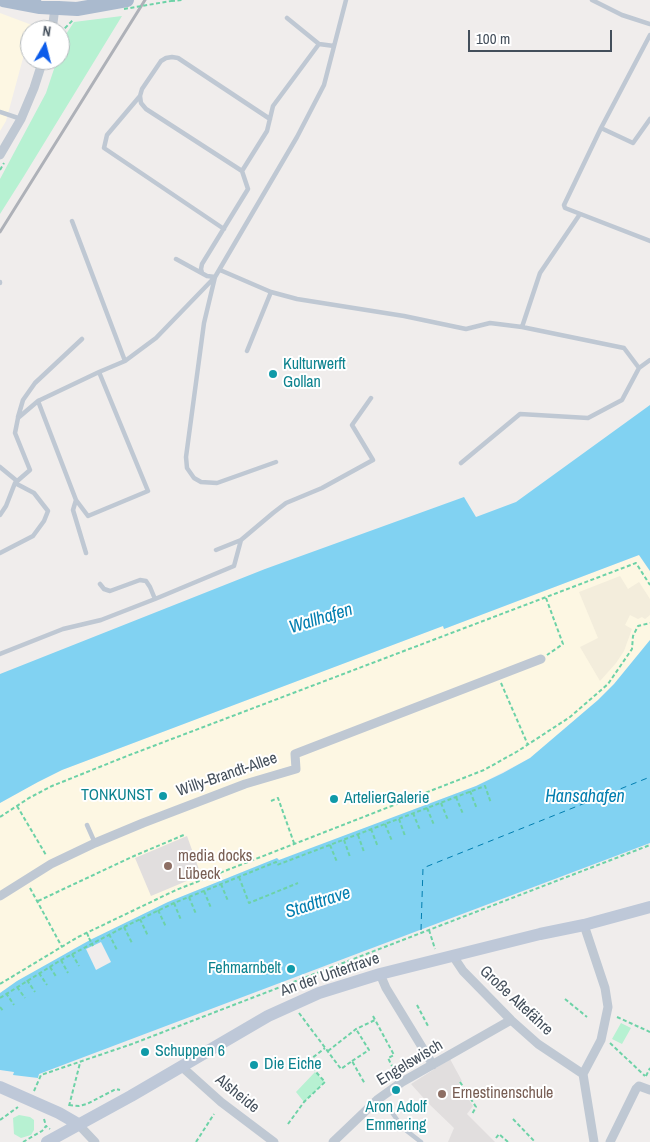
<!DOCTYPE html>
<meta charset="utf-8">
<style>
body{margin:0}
#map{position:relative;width:650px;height:1142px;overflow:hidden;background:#f0edec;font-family:"Archivo Narrow",sans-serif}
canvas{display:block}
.north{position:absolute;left:20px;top:20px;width:50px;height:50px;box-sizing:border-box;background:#fff;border:1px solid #b4b9bd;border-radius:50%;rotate:8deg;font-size:14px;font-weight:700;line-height:20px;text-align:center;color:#444f5b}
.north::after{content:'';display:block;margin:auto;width:18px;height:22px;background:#0c5cea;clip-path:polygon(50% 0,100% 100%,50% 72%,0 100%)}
.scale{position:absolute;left:468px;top:30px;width:144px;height:22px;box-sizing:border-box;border:2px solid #444f5b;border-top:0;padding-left:6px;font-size:15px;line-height:18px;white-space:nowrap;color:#444f5b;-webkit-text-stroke:4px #fff;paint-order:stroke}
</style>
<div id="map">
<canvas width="650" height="1142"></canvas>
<div class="north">N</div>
<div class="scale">100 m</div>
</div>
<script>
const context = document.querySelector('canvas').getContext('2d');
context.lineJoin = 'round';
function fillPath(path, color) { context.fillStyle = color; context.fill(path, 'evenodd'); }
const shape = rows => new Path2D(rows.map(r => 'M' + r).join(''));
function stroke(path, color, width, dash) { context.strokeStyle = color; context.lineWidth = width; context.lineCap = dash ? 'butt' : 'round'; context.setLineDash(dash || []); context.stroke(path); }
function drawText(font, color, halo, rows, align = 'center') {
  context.font = font + ' "Archivo Narrow",sans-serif'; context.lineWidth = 4; context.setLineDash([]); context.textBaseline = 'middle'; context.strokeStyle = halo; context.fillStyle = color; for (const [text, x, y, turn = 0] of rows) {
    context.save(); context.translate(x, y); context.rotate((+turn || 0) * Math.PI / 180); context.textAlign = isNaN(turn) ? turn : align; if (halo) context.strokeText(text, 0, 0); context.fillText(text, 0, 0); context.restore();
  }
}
fillPath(shape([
 [0,13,32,25,6,121,0,131],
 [639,555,650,571,650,640,614,684,598,700,530,758,476,786,278,861,277,858,168,902,75,948,0,993,0,803,38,782,62,770,443,626,444,629]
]), '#fdf7e3');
fillPath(shape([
 [187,836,201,875,151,896,135,858],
 [450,1059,462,1081,459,1084,473,1106,467,1114,495,1142,448,1142,454,1128,428,1103,411,1084]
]), '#e1dede');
fillPath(shape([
 [122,16,24,176,0,214,0,179,46,93,57,60,60,60,60,52,66,34,74,22],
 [621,1023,631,1028,622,1044,612,1039],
 [315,1072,325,1082,304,1102,296,1092],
 [19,1115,30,1117,34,1120,34,1130,31,1135,21,1138,14,1134,13,1118]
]), '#b7f1d2');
fillPath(shape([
 [620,576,628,589,639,582,650,599,650,615,645,619,642,617,638,619,630,615,625,625,632,629,624,651,616,663,600,681,580,647,598,638,579,592]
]), '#f3eddc');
fillPath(shape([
 [650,405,650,571,639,555,444,629,443,626,62,770,38,782,0,803,0,674,265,569,464,497,476,517,516,502],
 [650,640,650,843,39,1074,38,1078,13,1075,14,1072,0,1070,0,993,17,981,90,940,168,902,277,858,279,860,476,786,503,773,530,758,598,700,614,684]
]), '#81d2f2');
fillPath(shape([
 [101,942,111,962,96,970,86,949]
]), '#f0edec');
stroke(shape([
 [421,930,423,868,650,777]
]), '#027eb0', 1, [6, 5]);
stroke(shape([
 [171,1,183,0],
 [60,40,63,30,73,20],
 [0,170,4,163],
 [546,598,563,644,547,655],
 [501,683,528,745],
 [470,791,477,809],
 [456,797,463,814],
 [271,801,278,798,294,843],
 [441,803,448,820],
 [17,806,46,855],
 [427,808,434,825],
 [413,813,420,830],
 [0,817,29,798,52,786,127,756,636,563,650,585],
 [399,819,405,836],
 [385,824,392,841],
 [371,829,378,847],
 [358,835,364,852],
 [344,840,350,857],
 [330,845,337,862],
 [239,877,249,903,298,883],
 [221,884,228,901],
 [30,888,62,947],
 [204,891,211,908],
 [189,897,196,914],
 [38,901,134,856,186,834],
 [174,903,181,920],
 [158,910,166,927],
 [140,919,148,936],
 [124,927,132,943],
 [429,930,435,949],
 [87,933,89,938],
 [109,934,117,950],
 [72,954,79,966],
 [61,960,68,973],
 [50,967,57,978],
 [39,973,47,985],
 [27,980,35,992],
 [0,984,78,937,176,890,484,770,518,751,570,717,608,684,632,649,633,636,638,626,650,623],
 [17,987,25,998],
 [6,993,14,1005],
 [0,998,61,960,124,927,174,903,276,862,277,865,485,786,491,803],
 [565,999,587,1017],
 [417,1005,429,1028],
 [0,1007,4,1012],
 [299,1013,341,1069,352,1061,365,1084],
 [373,1016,394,1055,388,1058,392,1066],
 [617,1017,650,1032],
 [610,1043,645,1076],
 [328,1051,356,1029,375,1020],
 [352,1061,369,1050,356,1029],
 [646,1076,650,1068],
 [460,1082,476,1107,472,1114],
 [34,1091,41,1075,132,1044,650,845],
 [69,1105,79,1106,87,1104,116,1089,120,1090],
 [69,1106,80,1063],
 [44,1119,46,1126],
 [513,1119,535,1142],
 [0,1120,18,1107],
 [288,1124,304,1102,325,1082,307,1062,325,1048],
 [496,1138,499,1134,508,1142],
 [23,1142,42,1131,46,1126,50,1129],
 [196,1142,214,1114]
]), '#6dd2a7', 2, [4, 2.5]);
stroke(shape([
 [592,0,622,15,650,24],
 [287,18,319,44,334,46],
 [650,35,601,128,633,143,650,119],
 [140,96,107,135,104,148,224,229],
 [0,112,21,119],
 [601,128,564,205,565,208,650,241],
 [242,171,146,109,141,103,140,96,142,89,161,61,166,58,172,57,178,58,270,119],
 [580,214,540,273,522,327,624,348,639,368,650,360],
 [72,221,125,361],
 [176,259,207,276,215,277,204,323,186,457,187,468,194,478,201,482,217,483,276,462],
 [220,270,271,292,297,299,404,316,466,329,490,323,522,327],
 [202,273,201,269,202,264,248,189,242,171,267,131,273,106,319,44],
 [0,283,0,282],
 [247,351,271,292],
 [99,372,148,491,88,516,76,500,38,401,99,372,125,361,156,338,215,277,297,137,324,85,346,0],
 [18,417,23,400,35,383,82,339],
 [461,463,520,414,588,418,622,400,639,368],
 [0,467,17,481],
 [76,500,73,510,86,553],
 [0,515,6,506,15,483,30,470,15,433,18,418,38,401],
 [216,550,241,540],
 [0,553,33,536,44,521,48,511,34,493,15,483],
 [155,599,234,566,241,540,273,513,286,503,322,488,373,460,352,425,371,398],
 [0,654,63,629,101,620,155,599,150,587,146,581,140,580,110,591,104,589,100,584],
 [87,825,95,843],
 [393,1114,403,1128,421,1142]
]), '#bfc8d3', 4.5);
stroke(shape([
 [52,30,55,8],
 [0,155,21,119,34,88,43,60],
 [0,896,51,864,95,843,143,823,245,784,296,769,295,754,541,659],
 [453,956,463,971,511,1020,538,1044,583,1074,594,1142],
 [380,974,386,988,433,1065],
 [182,1067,221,1102,274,1142],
 [583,1074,601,1040,608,1007,605,988,584,925],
 [78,1124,95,1142],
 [333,1142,377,1100,402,1082,511,1020],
 [610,1142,636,1089,639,1086,650,1090]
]), '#bfc8d3', 9);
stroke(shape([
 [0,1087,59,1113,78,1124],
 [47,1142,131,1096,268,1016,319,993,380,974,540,934,584,925,650,907]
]), '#bec8d8', 12);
stroke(shape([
 [3,0,40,7,77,9,127,0]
]), '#aabace', 14);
stroke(shape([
 [0,232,145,0]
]), '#aeb1b8', 3);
stroke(shape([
 [124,9,171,1],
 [89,938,93,946]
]), '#6dd2a7', 2, [4, 2.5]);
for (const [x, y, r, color] of [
 [273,374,5,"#0f9aa8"],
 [163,796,5,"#0f9aa8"],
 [334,799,5,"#0f9aa8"],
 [168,866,5,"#8d6e63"],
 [291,969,5,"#0f9aa8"],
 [145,1052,5,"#0f9aa8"],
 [254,1065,5,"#0f9aa8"],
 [396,1090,5,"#0f9aa8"],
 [442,1094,5,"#8d6e63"]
]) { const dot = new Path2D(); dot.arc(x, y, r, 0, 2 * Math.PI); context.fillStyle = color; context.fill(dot); stroke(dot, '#fff', 2); }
drawText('16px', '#0d838f', '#fff', [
 ["Kulturwerft",283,365],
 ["Gollan",283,383],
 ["TONKUNST",153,796,"right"],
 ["ArtelierGalerie",344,799],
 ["Fehmarnbelt",281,969,"right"],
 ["Schuppen 6",155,1052],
 ["Die Eiche",264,1065],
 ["Aron Adolf",396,1108,"center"],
 ["Emmering",396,1126,"center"]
], 'left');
drawText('16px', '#444f5b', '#fff', [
 ["Willy-Brandt-Allee",227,775,-19],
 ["An der Untertrave",330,975,-19],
 ["Große Altefähre",516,1001,43],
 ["Engelswisch",410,1063,-31],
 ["Alsheide",237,1094,39]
]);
drawText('16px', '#785e54', '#fff', [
 ["media docks",178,857],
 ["Lübeck",178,875],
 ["Ernestinenschule",452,1094]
], 'left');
drawText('italic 18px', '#027eb0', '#fff', [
 ["Wallhafen",321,619,-17],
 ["Hansahafen",585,797],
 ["Stadttrave",318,903,-18]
]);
</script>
